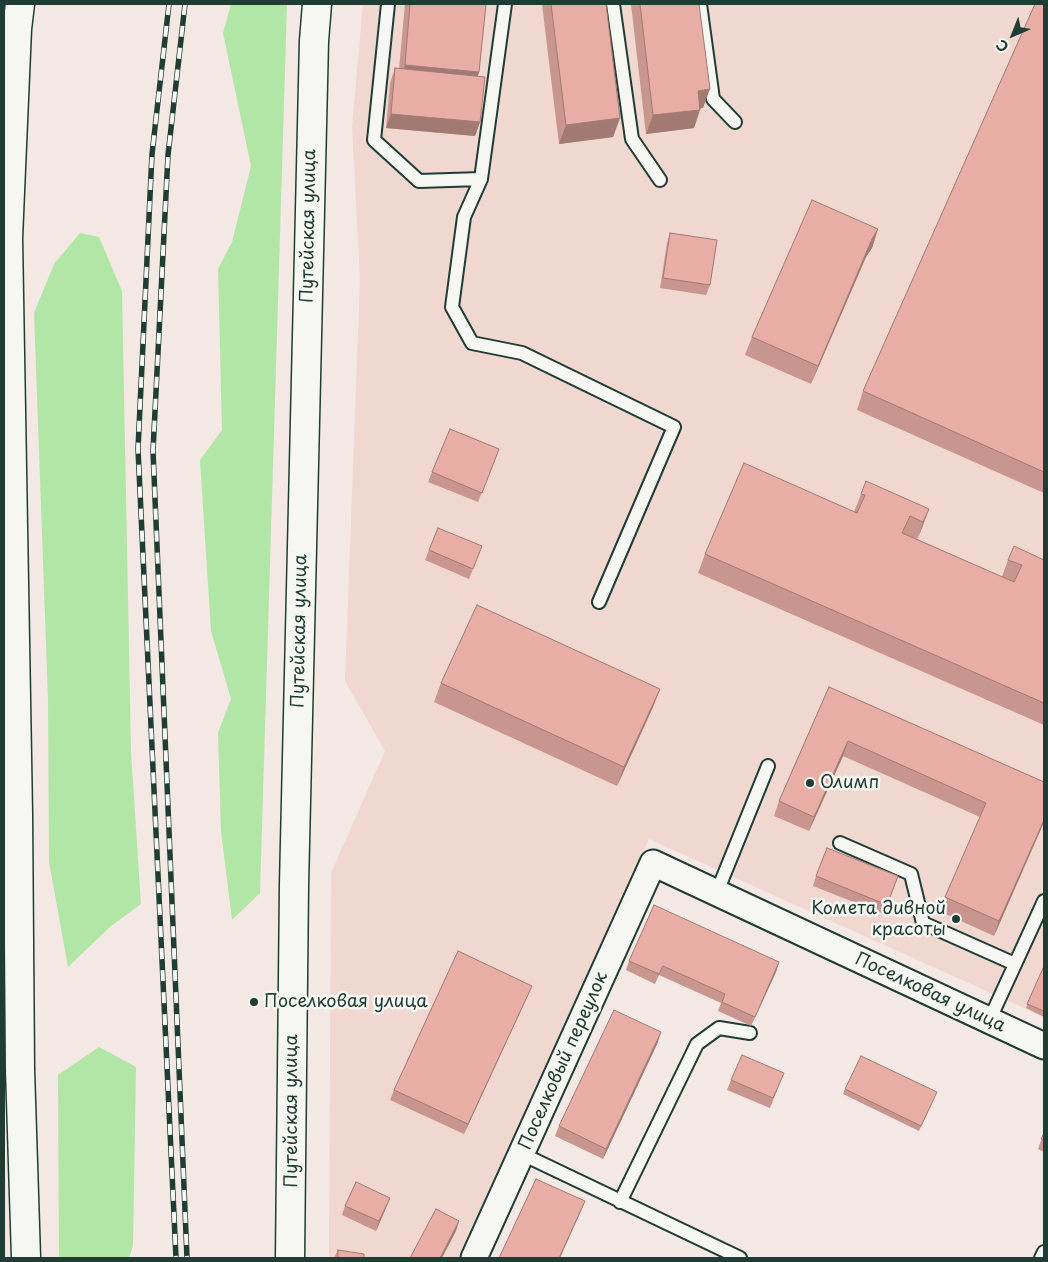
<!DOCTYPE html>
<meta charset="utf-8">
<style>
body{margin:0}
#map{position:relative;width:1048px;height:1262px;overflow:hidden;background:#f3e8e3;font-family:"Playpen Sans",sans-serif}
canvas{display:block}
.frame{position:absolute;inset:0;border:5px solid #1f3d34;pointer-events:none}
.north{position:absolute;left:988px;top:10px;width:50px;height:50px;-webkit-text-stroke:4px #f6f6f2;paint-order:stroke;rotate:224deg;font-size:14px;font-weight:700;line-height:20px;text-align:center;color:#1f3d34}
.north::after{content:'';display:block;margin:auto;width:18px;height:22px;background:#1f3d34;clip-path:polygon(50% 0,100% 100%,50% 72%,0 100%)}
</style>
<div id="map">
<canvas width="1048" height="1262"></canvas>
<div class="frame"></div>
<div class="north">С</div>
</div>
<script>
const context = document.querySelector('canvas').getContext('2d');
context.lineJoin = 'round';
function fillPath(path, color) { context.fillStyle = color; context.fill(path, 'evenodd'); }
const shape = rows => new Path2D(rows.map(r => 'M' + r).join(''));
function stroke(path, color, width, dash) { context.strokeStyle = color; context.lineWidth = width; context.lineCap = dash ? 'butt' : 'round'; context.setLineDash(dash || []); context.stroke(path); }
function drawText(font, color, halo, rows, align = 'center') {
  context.font = font + ' "Playpen Sans",sans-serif'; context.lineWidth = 5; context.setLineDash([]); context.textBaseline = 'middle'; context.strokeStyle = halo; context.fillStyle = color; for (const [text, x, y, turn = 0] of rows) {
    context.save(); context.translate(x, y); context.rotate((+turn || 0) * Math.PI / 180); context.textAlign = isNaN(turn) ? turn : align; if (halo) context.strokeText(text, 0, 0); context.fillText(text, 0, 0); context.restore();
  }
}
fillPath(shape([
 [363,4,1044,4,1044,1017,649,839,458,1258,329,1258,331,873,385,751,345,681,360,280,352,126]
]), '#f0d7d0');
fillPath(shape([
 [231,4,287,4,260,893,232,920,221,831,218,733,231,699,211,631,200,460,222,430,218,269,232,242,251,166,223,33],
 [80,233,99,237,122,291,131,752,141,904,111,926,68,967,49,862,48,700,34,313,54,264],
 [99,1047,136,1067,133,1245,129,1258,59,1258,58,1075]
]), '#b2e6a7');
const lane = shape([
 [388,4,374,140,419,181,481,179,505,4],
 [613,4,632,139,660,180],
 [700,4,713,99,735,122],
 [481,179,464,217,452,307,472,343,522,353,674,427,599,602],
 [840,843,911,874,923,923,1015,964],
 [717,892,768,766],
 [989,1021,1044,901],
 [522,1154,740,1258],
 [620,1202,697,1044,719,1028,750,1033],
 [1041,1258,1044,1252]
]);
const street = shape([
 [474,1258,653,863,1044,1046]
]);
const secondary = shape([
 [20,4,17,29,8,238,18,814,20,1069,26,1258],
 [290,1258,294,885,314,41,317,4]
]);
stroke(lane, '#1f3d34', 16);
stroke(street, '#1f3d34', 29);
stroke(secondary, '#1f3d34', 31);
stroke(lane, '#f6f6f2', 12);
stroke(street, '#f6f6f2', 25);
stroke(secondary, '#f6f6f2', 28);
const rail = shape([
 [169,4,152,154,138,449,176,1258],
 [185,4,168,155,153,451,187,1258]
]);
stroke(rail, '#1f3d34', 5.5);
stroke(rail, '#f6f6f2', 4, [11]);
fillPath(shape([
 [405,4,486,4,478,76,480,122,475,136,386,128,390,83,395,68,399,69],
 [542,4,606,4,620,118,613,137,559,144],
 [631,4,699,4,703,108,700,108,694,128,646,134],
 [1044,4,1044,493,857,410,863,391],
 [878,229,872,248,866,257,811,384,745,355,752,337],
 [670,233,710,285,706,295,660,288,667,243],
 [499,449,478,502,428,482,432,472],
 [861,494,929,509,917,539,1002,577,1008,560,1044,560,1044,725,698,573,705,554,854,512],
 [482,546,469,579,425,560,429,550],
 [441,683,660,689,653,707,617,786,434,702],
 [829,687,1044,782,1044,822,994,936,939,911,945,897,980,817,843,756,809,831,774,816,779,801],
 [816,876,898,876,884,914,813,886],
 [629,961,779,962,776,972,751,1026,718,1011,721,1003,659,975,655,984,626,970],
 [1044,966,1044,1017,1026,1008],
 [528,995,464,1134,390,1100,394,1090],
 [658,1042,603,1159,555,1136,559,1126],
 [784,1073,770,1108,727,1090,731,1080],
 [845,1089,935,1097,919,1131,843,1094],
 [1044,1133,1044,1152,1038,1149],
 [390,1198,376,1231,342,1215,345,1206],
 [338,1250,364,1258,334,1258]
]), '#c8968e');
fillPath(shape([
 [405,65,479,72,473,91,398,84],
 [710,89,703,108,691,110,698,91],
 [700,110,694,128,646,134,653,115],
 [391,114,480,122,475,136,386,128],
 [620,118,613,137,559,144,566,125],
 [878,229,872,248,866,257,811,384,818,366,872,239],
 [929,509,922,528,917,541,923,522],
 [660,689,653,707,617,786,624,767],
 [848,741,843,756,809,831,814,817],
 [1044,820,1044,822,994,936,999,921],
 [779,962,776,972,751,1026,755,1017],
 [532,986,528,995,464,1134,468,1124],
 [661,1032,658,1042,603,1159,606,1149],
 [390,1198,386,1208,376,1231,379,1221],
 [585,1201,581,1211,560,1258,559,1258],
 [459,1221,456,1231,442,1258,440,1258]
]), '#a27a74');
const building = shape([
 [410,4,486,4,479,72,405,65,410,4],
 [551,4,606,4,620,118,566,125,551,4],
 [640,4,699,4,710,89,698,91,700,110,653,115,640,4],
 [1035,4,1044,4,1044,472,863,391,1035,4],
 [395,68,485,77,480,122,391,114,395,68],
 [812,200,878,229,872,239,818,366,752,337,812,200],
 [670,233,717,240,710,285,663,278,670,233],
 [450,429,499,449,482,493,432,472,450,429],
 [744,463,857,513,865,495,861,494,866,481,929,509,923,522,910,516,902,533,1014,582,1022,565,1008,560,1014,546,1044,560,1044,703,705,554,744,463],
 [438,528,482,546,473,569,429,550,438,528],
 [477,605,660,689,624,767,441,683,477,605],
 [829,687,1044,782,1044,820,999,921,945,897,986,803,848,741,814,817,779,801,829,687],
 [827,848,898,876,887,905,816,876,827,848],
 [654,905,779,962,755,1017,722,1002,725,994,663,966,659,974,629,961,654,905],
 [458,951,532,986,468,1124,394,1090,458,951],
 [1044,966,1044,1011,1027,1004,1044,966],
 [614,1010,661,1032,606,1149,559,1126,614,1010],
 [742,1055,784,1073,773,1098,731,1080,742,1055],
 [861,1056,937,1092,921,1126,845,1089,861,1056],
 [1044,1133,1044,1140,1041,1139,1044,1133],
 [536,1179,585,1201,559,1258,499,1258,536,1179],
 [356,1182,390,1198,379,1221,345,1206,356,1182],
 [436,1209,459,1221,440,1258,410,1258,436,1209],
 [338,1250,364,1254,364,1258,338,1258,338,1250]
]);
fillPath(building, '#e8aea5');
stroke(building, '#a27a74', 1);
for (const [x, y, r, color] of [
 [810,783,5,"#1f3d34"],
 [956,919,5,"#1f3d34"],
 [254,1002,5,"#1f3d34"]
]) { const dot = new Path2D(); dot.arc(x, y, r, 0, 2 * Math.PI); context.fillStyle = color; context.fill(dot); stroke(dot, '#f6f6f2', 2); }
drawText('18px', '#1f3d34', '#f6f6f2', [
 ["Путейская улица",309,226,-89],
 ["Путейская улица",300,631,-89],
 ["Поселковая улица",930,993,25],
 ["Поселковый переулок",564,1061,-66],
 ["Путейская улица",292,1111,-90]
]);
drawText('18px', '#1f3d34', '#f6f6f2', [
 ["Олимп",820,783],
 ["Комета дивной",946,909,"right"],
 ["красоты",946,930,"right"],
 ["Поселковая улица",264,1002]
], 'left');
</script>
